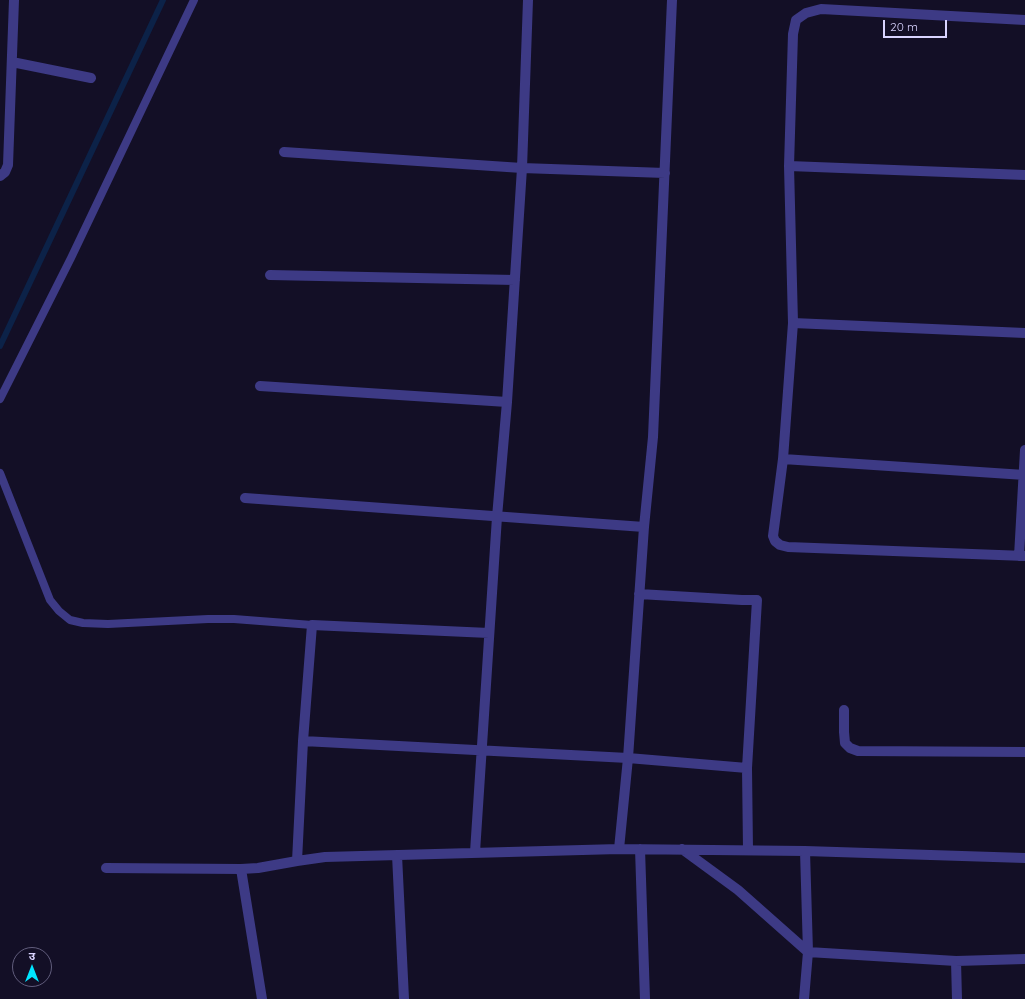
<!DOCTYPE html>
<meta charset="utf-8">
<style>
body{margin:0}
#map{position:relative;width:1025px;height:999px;overflow:hidden;background:#130f26;font-family:Quicksand,"Noto Sans Devanagari",sans-serif}
canvas{display:block}
.north{position:absolute;left:12px;top:947px;width:40px;height:40px;box-sizing:border-box;background:#130f26;border:1px solid #625e7d;border-radius:50%;rotate:0deg;font-size:11px;font-weight:700;line-height:16px;text-align:center;color:#d9d4ff}
.north::after{content:'';display:block;margin:auto;width:14px;height:18px;background:#00e5ff;clip-path:polygon(50% 0,100% 100%,50% 72%,0 100%)}
.scale{position:absolute;left:883px;top:20px;width:64px;height:18px;box-sizing:border-box;border:2px solid #d9d4ff;border-top:0;padding-left:5px;font-size:12px;line-height:14px;white-space:nowrap;color:#d9d4ff;-webkit-text-stroke:3px #130f26;paint-order:stroke}
</style>
<div id="map">
<canvas width="1025" height="999"></canvas>
<div class="north">उ</div>
<div class="scale">20 m</div>
</div>
<script>
const context = document.querySelector('canvas').getContext('2d');
context.lineJoin = 'round';
const shape = rows => new Path2D(rows.map(r => 'M' + r).join(''));
function stroke(path, color, width, dash) { context.strokeStyle = color; context.lineWidth = width; context.lineCap = dash ? 'butt' : 'round'; context.setLineDash(dash || []); context.stroke(path); }
stroke(shape([
 [0,346,163,0]
]), '#0c2248', 6);
stroke(shape([
 [0,399,71,258,194,0],
 [0,473,50,600,59,611,70,620,83,623,108,624,208,619,234,619,312,625]
]), '#3d3a85', 8);
stroke(shape([
 [1025,20,821,9,806,13,796,20,793,34,789,166,793,323,783,459,773,536,775,541,780,545,788,547,1025,556],
 [12,62,91,78],
 [284,152,522,168,665,173],
 [789,166,1025,175],
 [0,176,5,172,8,165,14,0],
 [270,275,515,280],
 [793,323,1025,333],
 [260,386,507,402],
 [783,459,1025,475],
 [245,498,644,527],
 [1019,556,1025,450],
 [639,594,742,600,757,600,747,768,748,850],
 [844,710,844,732,845,743,850,748,858,751,1025,752],
 [303,741,628,758,747,768],
 [619,849,628,758,644,527,653,437,672,0],
 [640,849,645,999],
 [682,849,738,890,808,952,956,961,1025,959],
 [475,852,497,517,507,402,522,168,528,0],
 [397,855,404,999],
 [297,861,303,741,312,625,489,633],
 [106,868,241,869,258,868,297,861,325,857,619,849,805,851,1025,858],
 [241,869,262,999],
 [956,961,957,999],
 [804,999,808,952,805,851]
]), '#3d3a85', 10);
</script>
